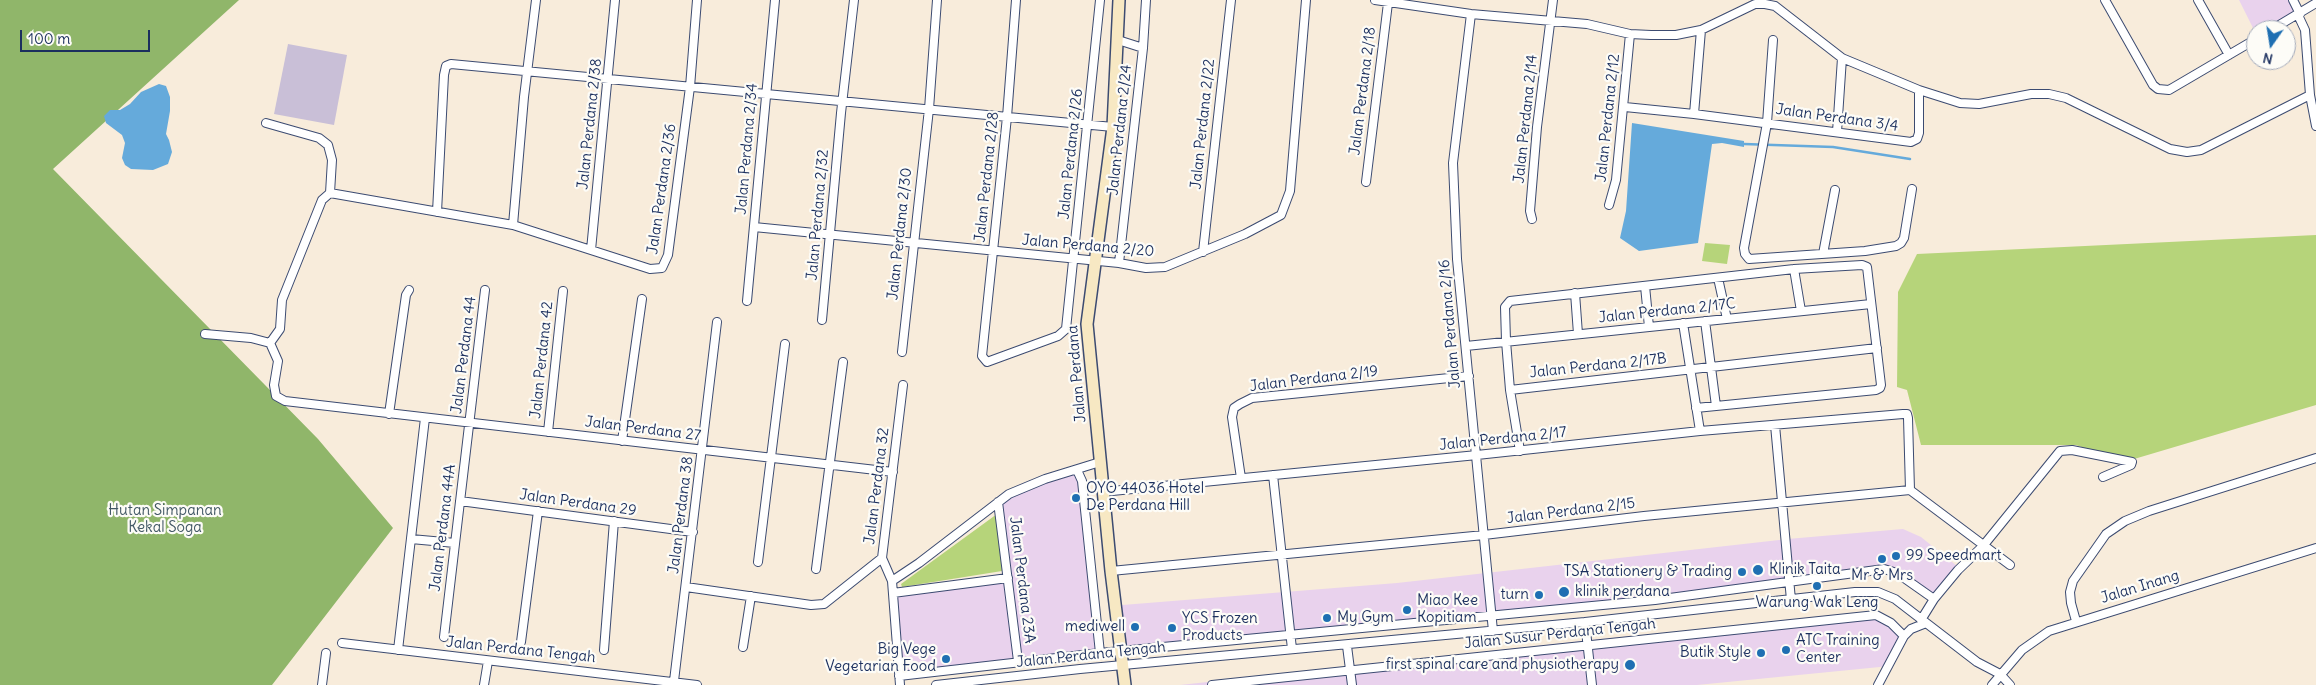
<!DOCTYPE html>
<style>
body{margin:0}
#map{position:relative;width:2316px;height:685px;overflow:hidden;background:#f8ecdb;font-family:Delius,sans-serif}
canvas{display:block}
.north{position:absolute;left:2246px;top:20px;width:50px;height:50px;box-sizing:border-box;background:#fdfcf7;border:1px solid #a3aaba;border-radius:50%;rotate:193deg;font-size:14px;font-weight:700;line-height:20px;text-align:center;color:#1b2f5e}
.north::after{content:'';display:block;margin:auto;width:18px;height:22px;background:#1f6fb2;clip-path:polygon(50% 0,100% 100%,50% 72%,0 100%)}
.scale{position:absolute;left:20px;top:30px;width:130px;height:22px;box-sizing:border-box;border:2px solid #1b2f5e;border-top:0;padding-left:6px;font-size:15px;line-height:18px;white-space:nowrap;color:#1b2f5e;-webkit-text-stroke:4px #fdfcf7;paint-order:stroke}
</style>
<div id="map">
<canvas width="2316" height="685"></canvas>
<div class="north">N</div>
<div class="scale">100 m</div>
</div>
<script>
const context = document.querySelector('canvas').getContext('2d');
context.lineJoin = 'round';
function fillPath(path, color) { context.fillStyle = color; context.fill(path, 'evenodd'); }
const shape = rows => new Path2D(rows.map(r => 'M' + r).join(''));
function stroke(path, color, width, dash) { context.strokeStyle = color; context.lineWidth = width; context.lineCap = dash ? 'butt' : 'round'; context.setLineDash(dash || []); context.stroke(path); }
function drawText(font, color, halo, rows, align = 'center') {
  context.font = font + ' Delius,sans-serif'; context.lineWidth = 4.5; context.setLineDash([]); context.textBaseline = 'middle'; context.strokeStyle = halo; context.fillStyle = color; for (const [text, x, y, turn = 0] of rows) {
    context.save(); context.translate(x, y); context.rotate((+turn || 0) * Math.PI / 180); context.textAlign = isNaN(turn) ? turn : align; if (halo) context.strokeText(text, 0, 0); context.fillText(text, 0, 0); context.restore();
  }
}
fillPath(shape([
 [2239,0,2297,0,2305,15,2278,30,2256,30,2256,34],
 [1079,465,1103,656,896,679,890,591,1004,575,995,501,1007,491,1026,482],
 [1903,529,1921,537,1962,570,1934,604,1895,576,1884,573,1484,619,1116,655,1110,606,1397,583,1788,539],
 [1876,613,1893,620,1910,634,1890,666,1697,685,1180,685,1591,640]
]), '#e9d2ed');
fillPath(shape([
 [288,44,347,55,334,125,274,114]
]), '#c9bfd7');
fillPath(shape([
 [2316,235,2316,405,2124,462,2076,445,1921,445,1907,390,1897,387,1898,292,1917,254],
 [1705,243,1730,245,1727,264,1702,261],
 [997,514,1002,571,902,587,901,584]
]), '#b6d47a');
fillPath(shape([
 [0,0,239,0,53,169,318,439,393,528,272,685,0,685]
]), '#90b66a');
fillPath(shape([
 [159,84,166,86,170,97,170,111,166,134,169,140,172,152,168,164,153,170,131,169,125,165,122,158,125,143,122,135,106,123,104,116,110,110,120,110,130,104,141,92],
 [1632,123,1744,141,1744,147,1722,143,1712,144,1698,243,1639,251,1620,238,1626,211]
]), '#65aadb');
stroke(shape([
 [1744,144,1833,147,1910,159]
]), '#65aadb', 2.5);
const street = shape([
 [1016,0,1007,117,982,356,987,362,1058,336,1066,329,1100,0],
 [1375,0,1471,14,1587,24,1630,34,1651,35,1676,35,1701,30,1755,4,1765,4,1775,6,1842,58,1919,90,1919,133,1917,139,1911,142,1694,114,1625,107],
 [2105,0,2153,85,2158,89,2169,90,2256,39],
 [2198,0,2229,55],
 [2293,0,2300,14],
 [1471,14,1453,163,1457,259,1493,631],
 [2298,15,2305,30,2310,95,2316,126],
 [2271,30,2316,3],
 [1118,40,1143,48],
 [1773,40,1767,123,1744,248,1745,254,1749,259,1865,251,1896,246,1901,243,1904,238,1912,189],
 [1919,90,1960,103,1979,104,2031,94,2049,94,2066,98,2170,149,2187,152,2201,150,2310,95],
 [1694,114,1701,30],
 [266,123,319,138,328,145,332,160,330,193,322,200,282,300,280,329,270,343,278,361,274,385,276,396,285,401,893,472],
 [1837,132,1842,58],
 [1366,182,1388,3],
 [330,193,513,225,650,269,662,268,668,255,690,87,697,0],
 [1609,205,1616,180,1630,34],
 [437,212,444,75,446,66,451,64,1113,127],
 [1532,219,1530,211,1537,127,1553,0],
 [513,225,524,97,536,0],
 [754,227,1119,263,1146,268,1165,267,1245,234,1281,215,1290,191,1306,0],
 [591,250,615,0],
 [1203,252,1231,0],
 [1823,254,1835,190],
 [1119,263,1143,48,1146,0],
 [1794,269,1801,311],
 [1718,278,1727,319],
 [1645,286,1649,327],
 [1575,293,1578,334],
 [747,301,775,0],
 [822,320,841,113,854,0],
 [1705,321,1716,406],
 [1683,323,1700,431],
 [205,334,251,338,270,343],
 [1466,346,1871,304],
 [902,352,929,109,937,0],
 [1510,390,1877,348],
 [389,414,406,295,409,290],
 [1775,425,1791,600],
 [548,432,563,291],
 [622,441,642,299],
 [1520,451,1510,390,1506,341,1505,307,1510,301,1794,269,1862,265,1867,267,1881,385,1880,388,1876,390,1696,408],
 [1273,475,1292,649],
 [1241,478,1232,417,1234,408,1240,404,1252,398,1469,376],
 [1102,492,1477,455,1700,431,1903,414,1907,414,1908,418,1910,490],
 [460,501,693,532],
 [998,502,1018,661],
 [411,539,455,543],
 [882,558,892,581,900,685],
 [758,562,785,344],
 [816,569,843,362],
 [1111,571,1484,535,1644,516,1910,490,2010,565],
 [892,581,919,563,1009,494,1045,479,1100,462],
 [686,587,811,605,824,604,882,558,903,385],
 [893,593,1008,578],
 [1921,620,1934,599,1958,570,1983,546,2060,451,2072,450,2132,462,2131,465,2103,477],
 [2076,621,2071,603,2070,592,2073,581,2106,534,2125,521,2149,511,2316,458],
 [1585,622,1592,685],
 [444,637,485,290],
 [521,642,538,511],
 [342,643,697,685],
 [1347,646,1352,685],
 [743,647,751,596],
 [398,650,425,418],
 [604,650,614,521],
 [1100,653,1655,600,1884,569,1897,573,1934,599],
 [899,676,1100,653,1082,481,1077,470],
 [674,681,717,322],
 [322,685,326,653],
 [484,685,488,661],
 [936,685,1080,669,1585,622,1855,592,1878,592,1895,599,1977,662,2000,674,2010,685],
 [1212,685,1876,615,1891,623,1904,636],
 [1878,685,1904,636,1911,629,1926,623],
 [1992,685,2022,650,2049,631,2316,548]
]);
const secondary = shape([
 [1119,0,1113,127,1087,324,1111,571,1125,685]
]);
stroke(street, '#3c4b71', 10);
stroke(secondary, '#3c4b71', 14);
stroke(street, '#fff', 8);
stroke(secondary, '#f7e8c3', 11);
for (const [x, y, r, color] of [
 [1076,498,5,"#1f6fb2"],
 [1896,556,5,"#1f6fb2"],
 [1882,559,5,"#1f6fb2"],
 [1758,570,6,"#1f6fb2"],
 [1742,572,5,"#1f6fb2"],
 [1817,586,5,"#1f6fb2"],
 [1564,592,6,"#1f6fb2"],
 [1539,595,5,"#1f6fb2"],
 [1407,610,5,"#1f6fb2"],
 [1327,618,5,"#1f6fb2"],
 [1135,627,5,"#1f6fb2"],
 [1172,628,5,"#1f6fb2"],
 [1786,650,5,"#1f6fb2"],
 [1761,653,5,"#1f6fb2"],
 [946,659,5,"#1f6fb2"],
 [1630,665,6,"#1f6fb2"]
]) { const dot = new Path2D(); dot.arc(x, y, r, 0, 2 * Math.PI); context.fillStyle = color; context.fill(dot); stroke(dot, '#fdfcf7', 2); }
drawText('15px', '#1b2f5e', '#fdfcf7', [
 ["Jalan Perdana 2/18",1363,91,-83],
 ["Jalan Perdana 2/12",1608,118,-84],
 ["Jalan Perdana 3/4",1837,118,8],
 ["Jalan Perdana 2/14",1526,119,-84],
 ["Jalan Perdana 2/38",590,124,-84],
 ["Jalan Perdana 2/22",1203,124,-84],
 ["Jalan Perdana 2/24",1120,130,-84],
 ["Jalan Perdana 2/34",747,149,-85],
 ["Jalan Perdana 2/26",1071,154,-84],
 ["Jalan Perdana 2/28",987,177,-84],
 ["Jalan Perdana 2/36",662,189,-82],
 ["Jalan Perdana 2/32",818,215,-85],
 ["Jalan Perdana 2/30",900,234,-84],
 ["Jalan Perdana 2/20",1088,246,5],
 ["Jalan Perdana 2/17C",1667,311,-6],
 ["Jalan Perdana 2/16",1450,324,-95],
 ["Jalan Perdana 44",464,355,-83],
 ["Jalan Perdana 42",542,360,-84],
 ["Jalan Perdana 2/17B",1598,366,-6],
 ["Jalan Perdana",1077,374,-95],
 ["Jalan Perdana 2/19",1314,379,-7],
 ["Jalan Perdana 27",643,429,7],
 ["Jalan Perdana 2/17",1503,439,-6],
 ["Jalan Perdana 32",877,486,-83],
 ["Jalan Perdana 29",578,503,8],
 ["Jalan Perdana 2/15",1571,511,-7],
 ["Jalan Perdana 38",681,515,-83],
 ["Jalan Perdana 44A",443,528,-83],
 ["Jalan Perdana 23A",1022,580,83],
 ["Jalan Inang",2140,587,-17],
 ["Jalan Susur Perdana Tengah",1560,634,-6],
 ["Jalan Perdana Tengah",521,650,6],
 ["Jalan Perdana Tengah",1091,655,-6]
]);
drawText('15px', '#1b2f5e', '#fdfcf7', [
 ["OYO 44036 Hotel",1086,489],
 ["De Perdana Hill",1086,506],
 ["99 Speedmart",1906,556],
 ["Klinik Taita",1769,570],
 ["TSA Stationery & Trading",1732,572,"right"],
 ["Mr & Mrs",1882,576,"center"],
 ["klinik perdana",1575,592],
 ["turn",1529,595,"right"],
 ["Miao Kee",1417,601],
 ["Kopitiam",1417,618],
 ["Warung Wak Leng",1817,603,"center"],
 ["My Gym",1337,618],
 ["YCS Frozen",1182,619],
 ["Products",1182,636],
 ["mediwell",1125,627,"right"],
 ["ATC Training",1796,641],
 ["Center",1796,658],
 ["Big Vege",936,650,"right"],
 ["Vegetarian Food",936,667,"right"],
 ["Butik Style",1751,653,"right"],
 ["first spinal care and physiotherapy",1619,665,"right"]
], 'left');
drawText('15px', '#425865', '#fdfcf7', [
 ["Hutan Simpanan",165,511],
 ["Kekal Soga",165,528]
]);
</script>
